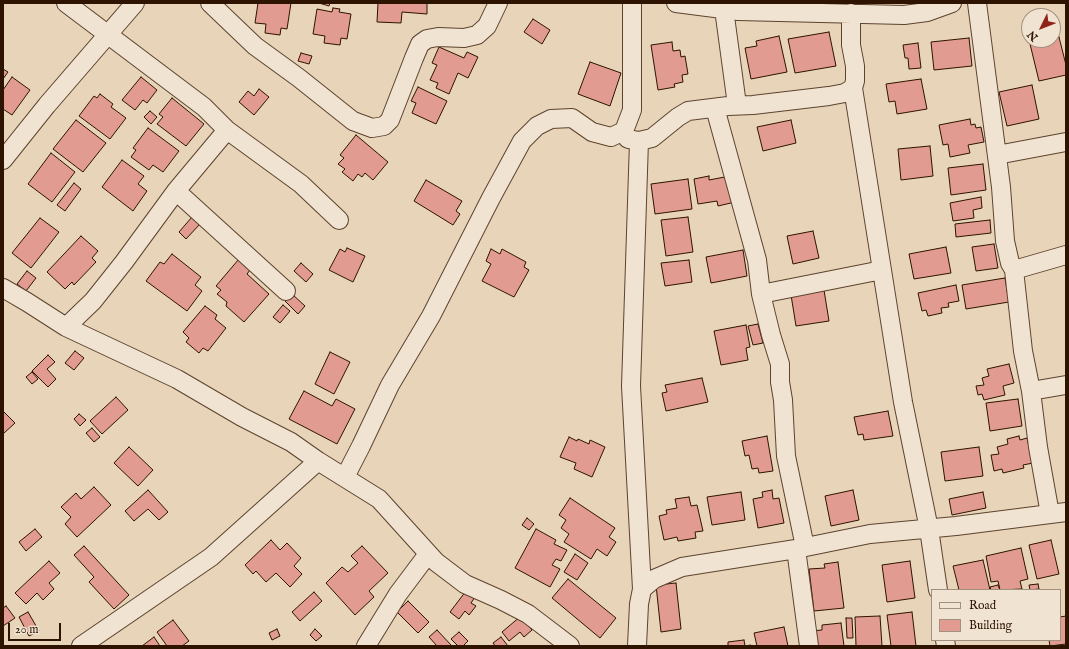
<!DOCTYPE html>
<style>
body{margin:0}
#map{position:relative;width:1069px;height:649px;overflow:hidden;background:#e8d4b9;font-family:"IM FELL English",serif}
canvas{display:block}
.frame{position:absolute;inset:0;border:4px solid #2d1300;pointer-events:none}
.legend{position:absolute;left:931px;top:589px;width:130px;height:52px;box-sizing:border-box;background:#f0e3d2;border:1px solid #a2907e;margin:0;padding:5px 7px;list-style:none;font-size:12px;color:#2d1300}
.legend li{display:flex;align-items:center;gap:8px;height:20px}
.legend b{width:20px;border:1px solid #a2907e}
.north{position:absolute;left:1021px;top:8px;width:40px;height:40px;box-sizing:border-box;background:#f0e3d2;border:1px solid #a2907e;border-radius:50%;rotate:227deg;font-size:11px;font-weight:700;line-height:16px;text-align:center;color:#2d1300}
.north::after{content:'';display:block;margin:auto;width:14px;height:18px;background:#8f2418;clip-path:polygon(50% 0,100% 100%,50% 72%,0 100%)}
.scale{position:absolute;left:8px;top:623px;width:53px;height:18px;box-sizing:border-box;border:2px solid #2d1300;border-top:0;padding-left:5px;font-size:12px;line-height:14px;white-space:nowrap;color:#2d1300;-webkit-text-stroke:3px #f0e3d2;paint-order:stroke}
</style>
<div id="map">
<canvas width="1069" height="649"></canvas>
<div class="frame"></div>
<ul class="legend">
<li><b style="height:5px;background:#f0e3d2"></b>Road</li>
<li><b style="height:11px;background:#e19b91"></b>Building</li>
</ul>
<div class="north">N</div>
<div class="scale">20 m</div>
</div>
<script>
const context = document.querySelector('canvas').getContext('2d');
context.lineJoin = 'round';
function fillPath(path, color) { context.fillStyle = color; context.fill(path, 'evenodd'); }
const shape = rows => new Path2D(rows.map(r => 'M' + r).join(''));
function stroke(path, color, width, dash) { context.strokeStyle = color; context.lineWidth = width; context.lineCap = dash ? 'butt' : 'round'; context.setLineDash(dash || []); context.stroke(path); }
const building = shape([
 [258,3,291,3,287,29,281,28,280,35,265,33,266,24,255,23,258,3],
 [319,3,330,3,329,6,319,3],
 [378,3,427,3,427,14,402,12,401,23,377,22,378,3],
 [333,8,340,9,339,12,351,14,347,39,341,38,340,45,324,43,325,36,313,34,317,9,332,12,333,8],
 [533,19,550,30,542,44,524,32,533,19],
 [829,32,836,66,795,73,788,39,829,32],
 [779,36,787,72,751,79,745,48,757,46,756,41,779,36],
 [1059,37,1066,65,1066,75,1039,81,1030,44,1053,40,1053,39,1059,37],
 [969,38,972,66,934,70,931,42,969,38],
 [672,42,673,51,680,50,681,57,685,56,688,74,682,75,683,82,674,84,675,87,658,90,651,45,672,42],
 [918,43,921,68,909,69,908,58,905,58,903,45,918,43],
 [439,47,464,58,467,52,478,57,468,78,458,73,449,94,436,88,438,83,430,80,437,65,432,63,439,47],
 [301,53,312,56,309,64,298,61,301,53],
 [590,62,621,73,610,106,578,94,590,62],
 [3,69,8,72,3,79,3,69],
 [12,77,30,90,12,115,3,109,3,90,12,77],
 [141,77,157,90,147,103,143,100,135,110,122,100,141,77],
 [921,79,927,109,897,114,895,101,889,102,886,84,921,79],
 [1032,85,1039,119,1007,126,999,92,1032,85],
 [418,87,447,101,436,124,412,113,416,103,411,101,418,87],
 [259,89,269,97,254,115,239,102,248,91,254,96,259,89],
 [100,94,113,104,111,107,126,118,110,139,79,116,94,96,97,98,100,94],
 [172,98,204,124,186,146,157,124,163,117,159,114,172,98],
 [150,111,157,117,151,124,144,117,150,111],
 [970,119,971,125,975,124,976,128,981,127,984,142,968,145,970,153,950,157,948,144,943,145,939,125,970,119],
 [76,120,106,143,83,172,53,149,76,120],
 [791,120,796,143,763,151,757,127,791,120],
 [148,128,179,151,163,172,153,165,149,170,131,157,136,150,133,148,148,128],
 [356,135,388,162,373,180,365,173,362,177,358,174,353,181,342,172,345,169,338,164,344,158,340,155,356,135],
 [930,146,933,176,901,180,898,149,930,146],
 [51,153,75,172,52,202,28,184,51,153],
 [122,160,144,176,138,184,147,191,133,211,102,187,122,160],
 [983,164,986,190,951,195,948,168,983,164],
 [709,176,709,180,730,176,735,202,718,206,717,201,698,204,694,179,709,176],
 [688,179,692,209,655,214,651,184,688,179],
 [426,180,462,201,456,211,460,214,453,225,414,201,426,180],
 [74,183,81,189,65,211,57,205,74,183],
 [981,197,982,208,973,210,974,218,953,221,950,203,981,197],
 [192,217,200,224,186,239,179,232,192,217],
 [688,217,693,252,666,256,661,220,688,217],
 [40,218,59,232,31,268,12,253,40,218],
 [990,220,991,233,956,237,955,224,990,220],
 [813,231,819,258,793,264,787,236,813,231],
 [81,236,98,251,92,258,96,262,74,285,72,282,65,289,47,272,81,236],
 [994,244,998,268,976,271,972,247,994,244],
 [946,247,951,273,914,279,909,254,946,247],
 [347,248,365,256,353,282,329,270,340,249,345,252,347,248],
 [491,249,500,254,502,249,526,262,524,267,529,270,514,297,482,281,491,264,486,261,491,249],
 [743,250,747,276,711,283,706,257,743,250],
 [172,254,201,277,195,285,202,291,187,311,146,281,160,262,164,264,172,254],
 [239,259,250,270,247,274,269,294,244,322,226,306,227,302,217,294,221,290,216,286,239,259],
 [689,260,692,282,665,286,661,263,689,260],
 [301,263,313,274,306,282,294,271,301,263],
 [27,271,36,278,26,291,17,284,27,271],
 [1005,278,1009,302,966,309,962,285,1005,278],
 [956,285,959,301,948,303,949,307,941,308,942,313,928,316,926,310,922,311,918,293,956,285],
 [824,290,829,321,796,326,791,295,824,290],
 [292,294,305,306,298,314,285,301,292,294],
 [283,305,290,311,280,323,273,317,283,305],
 [205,306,217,315,215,319,226,328,208,351,203,348,199,353,186,342,189,338,183,332,205,306],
 [758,324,763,343,753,345,748,326,758,324],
 [746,325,750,347,746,348,748,360,721,365,714,331,746,325],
 [75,351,84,358,74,370,65,363,75,351],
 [330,352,350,362,334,394,315,384,330,352],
 [48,355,55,362,47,369,56,379,48,387,32,371,48,355],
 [1009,364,1014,383,1003,386,1005,395,984,400,982,394,978,395,976,386,984,385,982,378,989,376,987,369,1009,364],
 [32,372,38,379,32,384,26,377,32,372],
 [702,378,708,402,666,411,662,393,667,392,665,385,702,378],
 [304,391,332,406,336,399,355,409,337,444,289,419,304,391],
 [116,397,128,410,102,434,90,421,116,397],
 [1018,399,1022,426,990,431,986,403,1018,399],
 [3,411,15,423,3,434,3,411],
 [888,411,893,436,864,440,863,434,858,435,854,417,888,411],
 [79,414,86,420,80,426,74,419,79,414],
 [92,428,100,437,94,442,86,433,92,428],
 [767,436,773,471,759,473,758,468,752,469,749,455,745,456,742,441,767,436],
 [1019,436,1020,440,1027,438,1033,463,1023,465,1024,468,1003,473,1002,469,994,471,991,455,999,454,997,447,1008,444,1007,439,1019,436],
 [569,437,577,441,578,439,589,444,590,440,605,447,592,477,574,469,576,463,560,457,569,437],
 [129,447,153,470,138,486,114,463,129,447],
 [979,447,983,476,945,481,941,452,979,447],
 [94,487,111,505,77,537,65,524,71,517,61,507,76,493,81,499,94,487],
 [148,490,168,512,159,520,148,509,134,521,125,511,148,490],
 [772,490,773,499,779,498,784,523,758,528,753,499,763,497,762,492,772,490],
 [853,490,859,520,831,526,825,496,853,490],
 [741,492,745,520,712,525,707,497,741,492],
 [983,492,986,508,952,515,949,499,983,492],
 [689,497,691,506,697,505,703,531,695,532,696,538,678,541,677,537,664,540,659,516,667,514,666,510,677,508,675,499,689,497],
 [570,498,615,528,609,537,616,542,607,556,597,549,591,559,564,542,569,534,561,528,566,520,559,515,570,498],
 [527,518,534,524,529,530,522,525,527,518],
 [35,529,42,537,26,551,19,542,35,529],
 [536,529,556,540,554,544,567,550,561,561,556,559,552,565,560,569,550,587,515,568,536,529],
 [271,540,280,550,287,543,301,558,294,566,302,574,290,587,276,573,266,582,256,571,253,574,245,565,271,540],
 [1051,540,1059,574,1037,579,1029,545,1051,540],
 [84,546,129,595,114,609,89,582,94,577,74,555,84,546],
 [362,546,388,573,369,591,374,597,355,615,326,583,342,567,348,572,358,563,351,556,362,546],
 [1021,548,1028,579,1020,581,1022,589,1000,590,998,581,991,582,986,556,1021,548],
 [575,554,588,563,577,580,564,572,575,554],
 [983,560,990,590,959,590,953,566,983,560],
 [49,561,60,573,49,583,54,589,43,600,37,593,26,604,15,593,49,561],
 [910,561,915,598,887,602,882,565,910,561],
 [838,562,844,608,814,611,809,569,825,568,824,564,838,562],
 [568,579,616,618,600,638,552,598,568,579],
 [676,583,681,629,661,632,656,585,676,583],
 [1038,584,1039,589,1030,590,1029,585,1038,584],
 [998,585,1000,590,991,590,990,587,998,585],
 [466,591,475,597,471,603,476,606,469,615,465,611,459,619,450,612,466,591],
 [314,592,322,601,300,621,292,612,314,592],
 [408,601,429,622,418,633,397,612,408,601],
 [6,606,15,618,3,626,3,608,6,606],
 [28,612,39,631,29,636,19,617,28,612],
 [912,612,916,646,891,646,887,615,912,612],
 [521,616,532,630,524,637,520,632,509,641,502,632,521,616],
 [880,616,882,646,856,646,855,617,880,616],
 [1066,616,1066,644,1050,646,1049,640,1060,640,1060,617,1066,616],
 [846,618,852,618,853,638,847,638,846,618],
 [173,620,189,641,182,646,167,646,157,632,173,620],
 [841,623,844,646,813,646,811,631,822,630,822,625,841,623],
 [784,627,788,646,757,646,754,633,784,627],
 [277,629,280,636,272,640,269,633,277,629],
 [315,629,322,636,316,641,310,635,315,629],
 [437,630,452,646,437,646,429,637,437,630],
 [459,632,468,641,463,646,458,646,451,639,459,632],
 [154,637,160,646,142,646,154,637],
 [501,637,508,646,495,646,493,643,501,637],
 [744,640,745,646,751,645,751,646,728,646,728,642,744,640]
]);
fillPath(building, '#e19b91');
stroke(building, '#2d1300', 1);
const street = shape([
 [66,3,204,107,227,130,301,184,339,220],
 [210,3,255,46,299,78,353,121,372,128,384,126,390,120,414,58,420,44,427,39,438,37,464,38,477,35,487,26,498,3],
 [676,3,738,11,904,15,927,12,952,3],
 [977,3,1001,187,1005,241,1010,263,1014,270,1023,351,1031,391,1038,447,1050,514],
 [724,9,737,105],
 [853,88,903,402,929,529,938,590],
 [715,108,757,260,761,294,771,335,780,364,780,382,783,400,786,456,805,547],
 [628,139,639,141,652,138,678,117,688,111,728,106,753,105,829,96,845,93,853,88,855,81,855,66,851,45,851,13],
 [639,141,631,386,642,589],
 [997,155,1066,142],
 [3,160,47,105,135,3],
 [176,191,286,291],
 [1014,270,1066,255],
 [3,288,27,302,66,327,177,379,242,417,291,442,318,461,379,499,436,562,465,584,501,600,528,614,570,646],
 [761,294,882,270],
 [66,327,93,301,124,262,176,191,227,130],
 [1031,391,1066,385],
 [345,477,361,446,390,385,431,316,491,198,522,141,537,126,551,119,572,118,592,132,611,137,624,131,632,110,632,3],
 [796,549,809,646],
 [945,640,946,646],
 [81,646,211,557,318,461],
 [366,646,398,594,428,554],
 [637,646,639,604,642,589,654,579,682,567,796,549,870,534,956,526,1066,512]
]);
stroke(street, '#5c432e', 20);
stroke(street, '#f0e3d2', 18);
</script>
